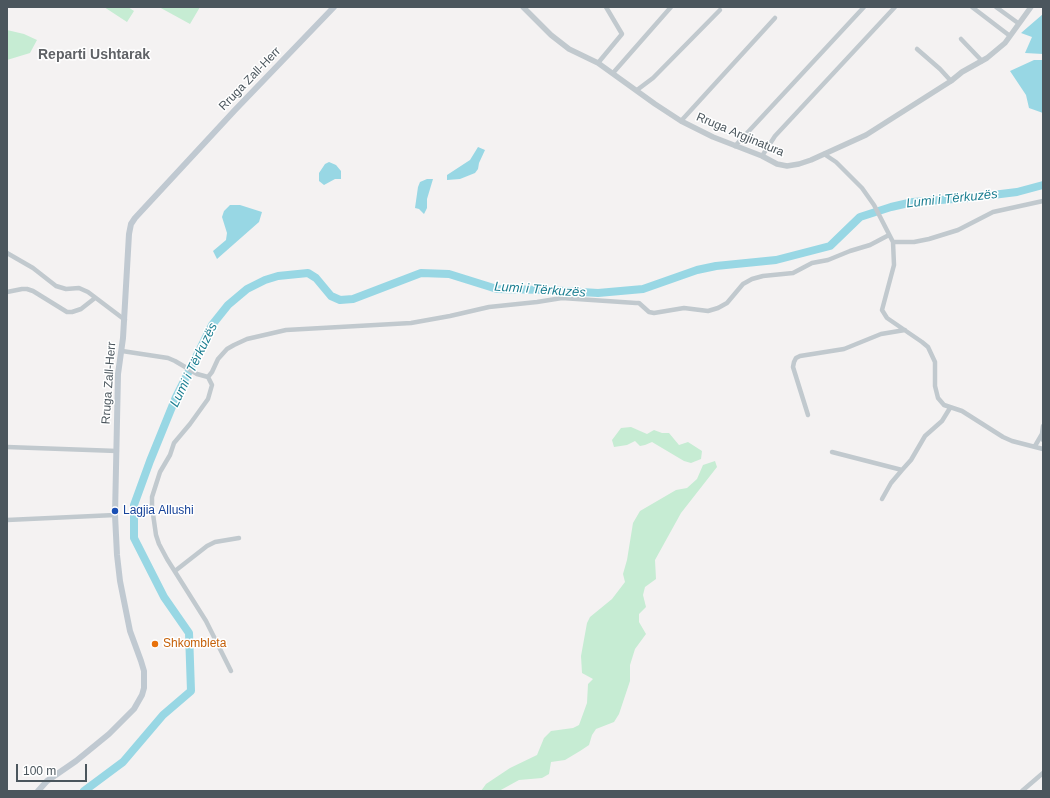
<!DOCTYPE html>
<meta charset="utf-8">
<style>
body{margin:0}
#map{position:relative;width:1050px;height:798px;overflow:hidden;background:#f4f2f2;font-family:Arial,sans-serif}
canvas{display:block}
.frame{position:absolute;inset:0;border:8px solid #4b565d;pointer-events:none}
.scale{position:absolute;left:16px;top:764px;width:71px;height:18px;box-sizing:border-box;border:2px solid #4b565d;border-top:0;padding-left:5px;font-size:12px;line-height:14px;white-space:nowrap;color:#4b565d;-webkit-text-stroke:3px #fff;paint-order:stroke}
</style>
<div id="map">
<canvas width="1050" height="798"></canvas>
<div class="frame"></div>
<div class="scale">100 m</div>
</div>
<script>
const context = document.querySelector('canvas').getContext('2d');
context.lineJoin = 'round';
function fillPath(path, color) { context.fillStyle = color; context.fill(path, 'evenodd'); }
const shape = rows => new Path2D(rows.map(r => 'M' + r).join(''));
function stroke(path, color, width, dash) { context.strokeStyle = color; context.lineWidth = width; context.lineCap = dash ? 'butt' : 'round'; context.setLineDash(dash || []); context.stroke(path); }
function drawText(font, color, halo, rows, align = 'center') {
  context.font = font + ' Arial,sans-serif'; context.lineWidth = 3; context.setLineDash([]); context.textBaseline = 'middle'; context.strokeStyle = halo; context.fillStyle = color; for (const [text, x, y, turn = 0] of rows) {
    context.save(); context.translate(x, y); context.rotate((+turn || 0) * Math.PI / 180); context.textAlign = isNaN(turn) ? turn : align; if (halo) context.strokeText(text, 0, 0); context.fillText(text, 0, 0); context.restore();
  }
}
fillPath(shape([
 [104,7,128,7,134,11,127,22],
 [159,7,200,7,190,24],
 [7,30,24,34,37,40,30,53,7,60],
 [631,427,647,434,654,430,662,433,669,433,679,445,688,442,702,451,701,459,691,463,684,461,652,442,645,445,640,446,635,441,627,445,614,447,612,440,621,428],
 [715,461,717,467,681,513,655,560,656,579,645,587,643,595,646,607,639,614,639,622,646,634,635,649,630,665,630,681,619,714,614,722,596,729,592,735,589,745,580,751,565,760,551,762,549,774,542,778,519,780,499,791,481,791,486,784,510,768,537,755,544,738,551,731,573,728,579,725,587,703,588,684,593,679,582,673,581,656,587,623,590,617,612,599,625,582,623,574,627,560,633,523,640,511,676,490,687,488,697,479,703,465]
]), '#c6ecd3');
fillPath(shape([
 [1043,14,1043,54,1025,53,1032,37,1021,33],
 [1034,60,1043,60,1043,113,1029,108,1026,95,1010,71],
 [478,147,485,150,479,163,478,169,475,173,460,179,447,180,447,175,470,160],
 [329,162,336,165,341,171,341,179,335,179,324,185,319,181,319,173,325,164],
 [427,179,433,179,427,199,427,208,424,214,419,209,415,208,418,187,420,182],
 [230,205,240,205,262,212,259,222,217,259,213,251,226,240,227,233,222,217,224,211]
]), '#98d7e4');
stroke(shape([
 [84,791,123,762,163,715,191,691,189,633,164,597,134,538,134,505,150,461,176,397,212,325,228,305,247,289,265,280,278,276,308,273,316,278,331,296,340,300,353,299,421,273,449,274,497,289,548,290,598,293,643,289,697,270,716,266,776,260,830,246,860,217,891,207,913,202,968,198,1017,192,1043,185]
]), '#98d7e4', 8);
stroke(shape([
 [972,7,1010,36],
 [996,7,1018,23],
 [961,39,982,61],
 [917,49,940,69,951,81],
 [598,63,622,34,606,7],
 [613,73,671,7],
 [637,90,653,78,720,10],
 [681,121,775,18],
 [735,146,864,7],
 [824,154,836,162,862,188,874,205,893,242,894,265,882,310,887,318,922,342,928,347,935,362,935,386,938,398,944,405,962,411,1003,437,1012,441,1043,449],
 [762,156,775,136,895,7],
 [893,242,914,242,929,239,958,230,993,212,1043,201],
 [7,253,33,268,56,286,66,289,79,288,88,292,125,320],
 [7,292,22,289,27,289,33,291,67,312,72,312,81,309,95,298],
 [122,351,168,358,175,361,197,374,208,377],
 [208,377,212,372,218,359,227,349,234,345,247,339,286,330,411,323,450,316,489,307,537,302,562,298,636,303,639,303,649,312,654,313,684,308,708,311,718,308,727,303,743,284,752,279,763,276,793,273,812,263,828,260,850,251,870,245,889,235],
 [208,377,212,385,208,399,190,424,174,443,170,455,160,472,152,497,152,507,156,535,159,544,167,559,206,621,231,671],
 [808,415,793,367,794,362,796,358,800,356,844,349,881,334,905,330],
 [1043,426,1042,434,1043,440],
 [1035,446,1042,434],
 [7,447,117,451],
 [832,452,902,470,911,460,925,436,942,421,950,408],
 [882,499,891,483,902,470],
 [7,520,115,515],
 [175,571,207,546,215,542,239,538],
 [1022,791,1043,773]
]), '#c1c9ce', 4.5);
stroke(shape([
 [523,7,551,35,569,49,598,63,655,104,681,121,713,137,762,156,777,164,787,166,799,164,811,160,866,135,951,81,962,72,987,58,1005,43,1031,7]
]), '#c1c9ce', 5.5);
stroke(shape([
 [38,791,47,781,76,761,109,734,134,709,142,695,144,688,144,671,141,661,130,631,120,581,117,555,115,515,118,374,123,338,129,234,131,224,135,218,235,110,334,7]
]), '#c0c9d1', 6);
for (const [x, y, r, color] of [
 [115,511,4,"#1a4fb4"],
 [155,644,4,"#e8710a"]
]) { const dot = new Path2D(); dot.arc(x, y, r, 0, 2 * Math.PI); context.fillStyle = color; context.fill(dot); stroke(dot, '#fff', 1.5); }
drawText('12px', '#4b565d', '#fff', [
 ["Rruga Zall-Herr",250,79,-46],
 ["Rruga Argjinatura",740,135,23],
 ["Rruga Zall-Herr",109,383,-86]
]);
drawText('12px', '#164399', '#fff', [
 ["Lagjia Allushi",123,511]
], 'left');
drawText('12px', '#c56008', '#fff', [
 ["Shkombleta",163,644]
], 'left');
drawText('italic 13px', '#1b7e91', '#fff', [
 ["Lumi i Tërkuzës",952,199,-6],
 ["Lumi i Tërkuzës",540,290,4],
 ["Lumi i Tërkuzës",194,365,-64]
]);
drawText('bold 14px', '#5f6266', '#fff', [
 ["Reparti Ushtarak",94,55]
]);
</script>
